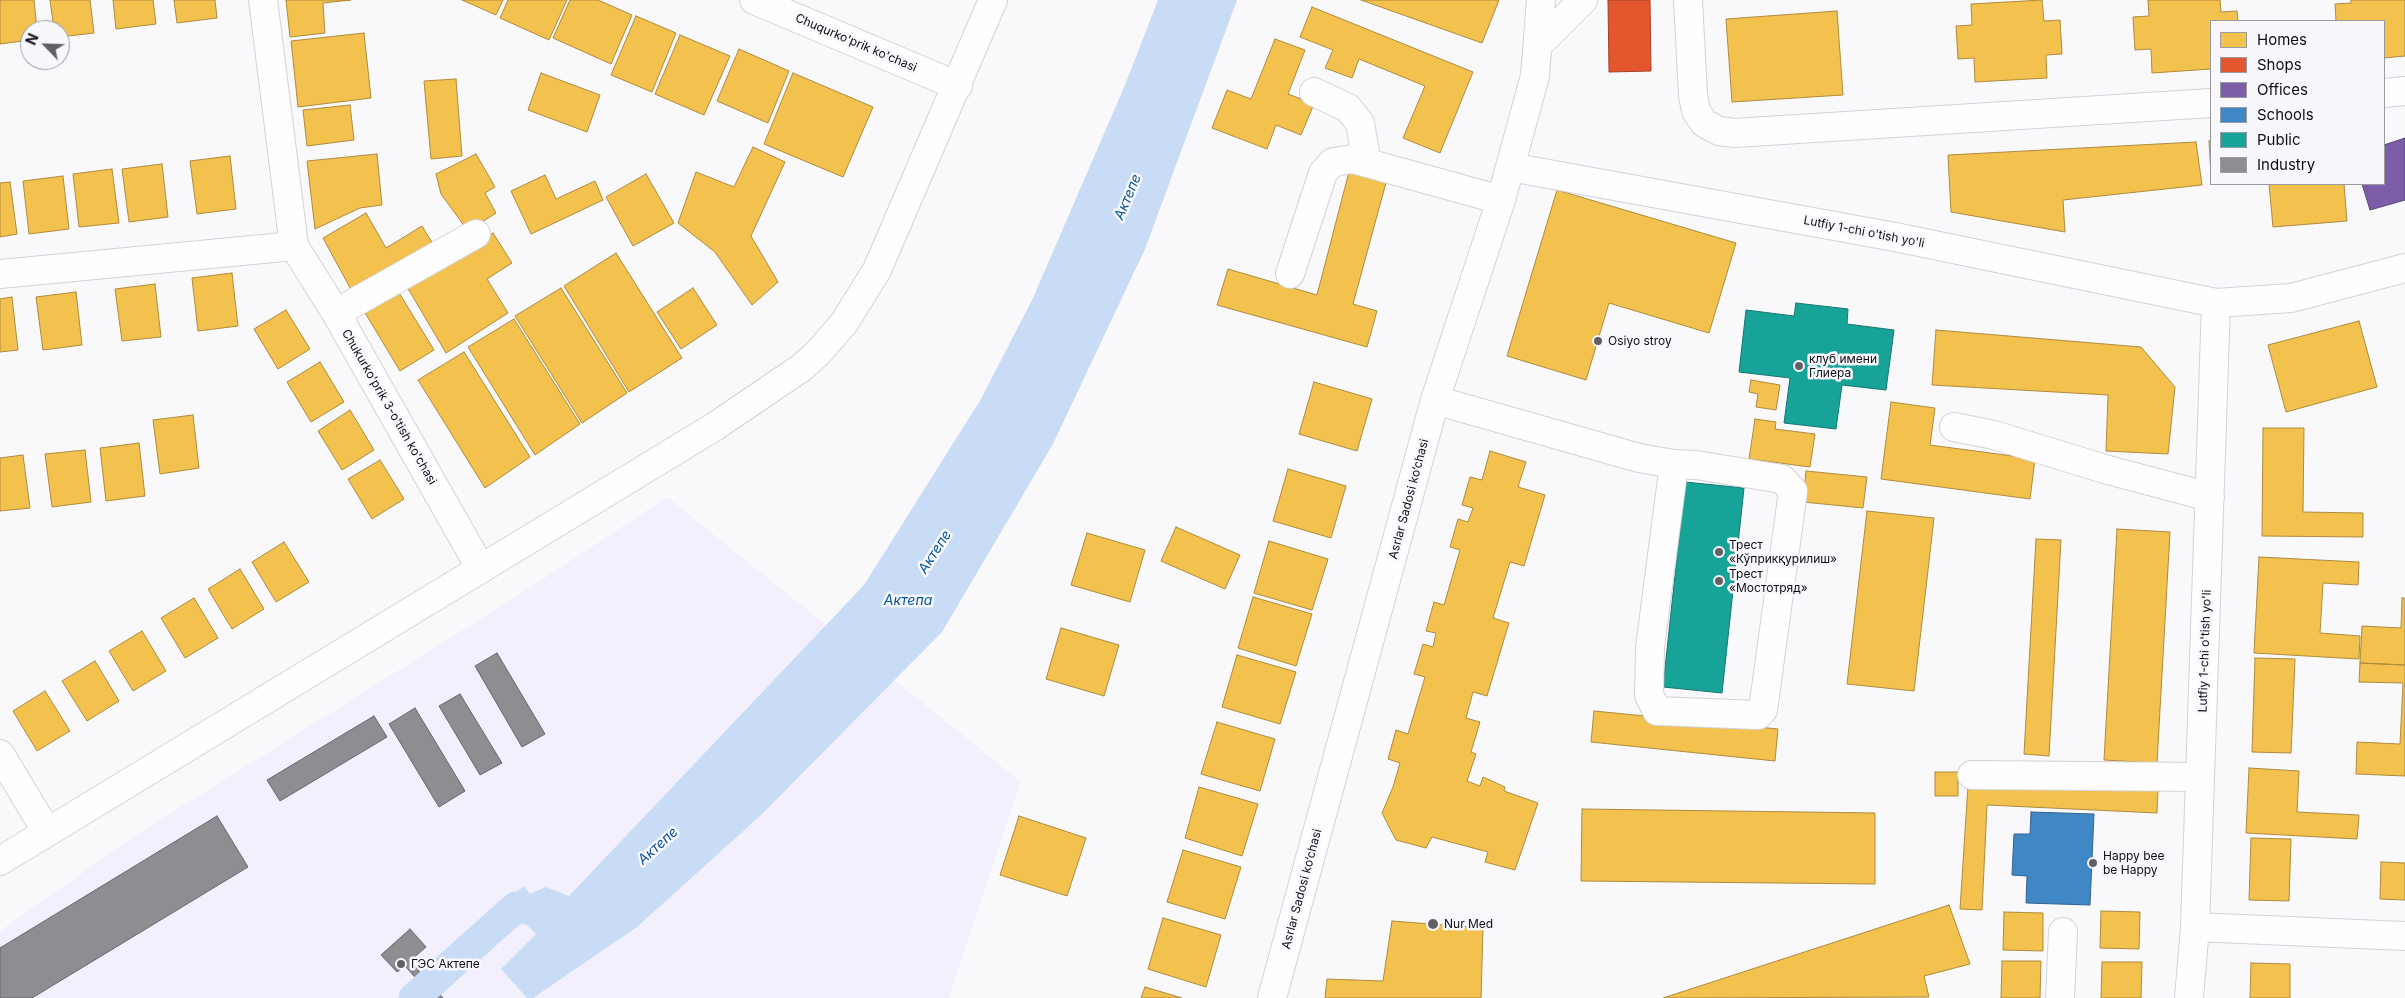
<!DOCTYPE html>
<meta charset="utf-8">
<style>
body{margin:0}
#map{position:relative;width:2405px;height:998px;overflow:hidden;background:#f9f8fb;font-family:Inter,sans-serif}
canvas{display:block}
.legend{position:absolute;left:2210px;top:20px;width:175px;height:165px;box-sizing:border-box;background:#f8f7fc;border:1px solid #9b9aa0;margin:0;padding:6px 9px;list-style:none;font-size:15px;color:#100e16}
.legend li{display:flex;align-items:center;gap:10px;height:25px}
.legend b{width:25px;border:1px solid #9b9aa0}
.north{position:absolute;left:20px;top:20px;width:50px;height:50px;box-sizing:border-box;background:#f8f7fc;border:1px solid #9b9aa0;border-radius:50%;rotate:294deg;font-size:14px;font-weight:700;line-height:20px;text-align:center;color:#100e16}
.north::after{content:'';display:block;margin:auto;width:18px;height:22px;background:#626066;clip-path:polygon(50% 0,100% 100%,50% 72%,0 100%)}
</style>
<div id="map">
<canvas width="2405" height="998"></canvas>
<ul class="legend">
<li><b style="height:14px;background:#f2c14e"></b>Homes</li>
<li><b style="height:14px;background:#e4572e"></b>Shops</li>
<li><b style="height:14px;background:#7b5ea7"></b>Offices</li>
<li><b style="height:14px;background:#3f88c5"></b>Schools</li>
<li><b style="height:14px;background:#17a398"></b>Public</li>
<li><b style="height:14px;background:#8d8d92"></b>Industry</li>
</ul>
<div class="north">N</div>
</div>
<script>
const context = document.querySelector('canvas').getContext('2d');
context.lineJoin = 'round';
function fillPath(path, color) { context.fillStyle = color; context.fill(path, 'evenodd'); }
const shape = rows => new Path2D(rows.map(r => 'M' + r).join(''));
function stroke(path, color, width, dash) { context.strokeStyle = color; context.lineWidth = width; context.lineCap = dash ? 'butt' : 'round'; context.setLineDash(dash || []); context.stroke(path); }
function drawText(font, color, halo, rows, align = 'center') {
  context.font = font + ' Inter,sans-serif'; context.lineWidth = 5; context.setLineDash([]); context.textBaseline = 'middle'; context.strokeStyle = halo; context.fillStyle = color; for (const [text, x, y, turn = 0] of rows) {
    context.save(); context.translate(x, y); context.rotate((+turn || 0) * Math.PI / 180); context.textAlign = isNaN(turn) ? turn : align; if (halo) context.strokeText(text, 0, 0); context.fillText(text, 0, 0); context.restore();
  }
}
fillPath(shape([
 [667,497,1021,782,949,998,0,998,0,931,133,837,522,593]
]), '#f2f0fd');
fillPath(shape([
 [1158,0,1237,0,1145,249,1053,444,942,632,761,815,637,927,533,998,527,998,501,969,536,934,523,921,507,935,490,914,524,886,530,894,546,887,569,896,864,585,981,399,1033,298,1125,85]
]), '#c8ddf5');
const homes = shape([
 [0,0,34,0,37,30,30,30,30,40,0,44,0,0],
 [50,0,90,0,94,33,60,37,60,30,54,30,50,0],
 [113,0,153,0,156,24,116,29,113,0],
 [174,0,215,0,217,18,177,23,174,0],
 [286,0,351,0,323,3,325,33,290,37,286,0],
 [462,0,503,0,496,15,462,0],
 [508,0,567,0,549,40,500,18,508,0],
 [570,0,598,0,632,15,611,64,553,38,570,0],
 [1361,0,1499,0,1482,43,1361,0],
 [2042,0,2044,21,2060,20,2062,54,2046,55,2047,78,1975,82,1974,58,1958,59,1956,26,1972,25,1971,4,2042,0],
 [2148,0,2220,0,2221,12,2237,11,2238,21,2211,21,2211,69,2152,73,2151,49,2135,50,2133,17,2149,16,2148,0],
 [2351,0,2405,0,2405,56,2384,58,2384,21,2336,21,2335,4,2351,3,2351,0],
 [1312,7,1473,72,1440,153,1403,138,1425,86,1359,59,1352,78,1325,68,1333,50,1300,37,1312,7],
 [1837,11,1843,95,1732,102,1726,19,1837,11],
 [636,16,676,33,652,92,611,75,636,16],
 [364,33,371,98,298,107,291,41,364,33],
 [680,35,730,56,704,115,655,94,680,35],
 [1275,39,1305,50,1288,94,1314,104,1301,135,1276,125,1267,149,1212,128,1227,90,1251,99,1275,39],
 [739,49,789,71,768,123,717,101,739,49],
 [541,73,600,95,587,132,528,110,541,73],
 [793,73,873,107,843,177,764,144,793,73],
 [456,79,462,156,431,159,424,81,456,79],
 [350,105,354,140,307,146,303,110,350,105],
 [2209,141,2211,141,2211,175,2209,141],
 [2196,142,2202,185,2063,200,2065,232,1951,212,1948,155,2196,142],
 [753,147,785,162,751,236,778,282,752,305,715,252,678,223,696,172,734,187,753,147],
 [377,154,382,205,360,208,315,229,307,161,377,154],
 [476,154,495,187,485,193,496,213,468,231,441,194,436,174,476,154],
 [230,156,236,209,197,214,190,161,230,156],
 [162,164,168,217,129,222,122,169,162,164],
 [1350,168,1387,179,1353,304,1377,311,1367,347,1217,305,1228,269,1317,295,1350,168],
 [112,169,119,223,79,227,73,174,112,169],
 [646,174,674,223,633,246,606,197,646,174],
 [545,175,556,199,595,181,603,200,531,234,511,191,545,175],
 [63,176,69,229,29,234,23,181,63,176],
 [10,182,17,234,0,237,0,183,10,182],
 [2269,184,2344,184,2347,221,2273,227,2269,184],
 [1557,190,1736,243,1709,333,1609,303,1586,380,1507,356,1557,190],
 [366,213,386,248,422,226,436,249,354,295,323,238,366,213],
 [493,233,512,263,487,279,508,313,446,353,406,285,493,233],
 [616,253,682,358,629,392,564,286,616,253],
 [232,273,238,326,198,331,192,278,232,273],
 [155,284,161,337,122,341,115,289,155,284],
 [561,288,627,393,582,423,515,316,561,288],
 [693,288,717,325,681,349,657,312,693,288],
 [398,291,434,350,400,371,364,311,398,291],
 [76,292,82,345,43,350,36,297,76,292],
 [12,297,18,350,0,352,0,299,12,297],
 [286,310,310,349,278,369,254,329,286,310],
 [514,319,580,424,535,455,468,347,514,319],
 [2359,321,2377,387,2286,412,2268,345,2359,321],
 [1936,330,2141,347,2175,387,2168,454,2106,451,2108,395,1932,385,1936,330],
 [464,352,530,457,485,488,418,380,464,352],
 [320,362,344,402,311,422,287,382,320,362],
 [1751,380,1780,385,1776,410,1756,407,1758,394,1749,392,1751,380],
 [1314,382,1372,399,1357,451,1299,434,1314,382],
 [1891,402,1935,408,1930,445,2035,459,2030,499,1881,479,1891,402],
 [350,410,374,450,342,470,318,431,350,410],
 [193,415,199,468,160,474,153,420,193,415],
 [1755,419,1776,422,1775,429,1815,434,1810,467,1749,459,1755,419],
 [2263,428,2304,428,2303,512,2363,513,2363,537,2262,536,2263,428],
 [139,443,145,496,106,501,100,448,139,443],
 [85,450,91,502,52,507,45,454,85,450],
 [1490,451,1526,462,1518,487,1545,495,1524,566,1510,562,1493,618,1509,623,1487,696,1473,692,1466,718,1480,722,1471,752,1476,754,1467,781,1480,786,1483,777,1505,787,1504,791,1538,803,1515,870,1485,862,1488,852,1432,837,1426,848,1396,840,1382,813,1393,787,1400,763,1388,759,1396,730,1408,734,1425,677,1414,674,1423,644,1433,647,1436,633,1426,631,1434,602,1444,605,1460,550,1450,547,1458,519,1468,522,1473,508,1462,505,1470,477,1482,480,1490,451],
 [23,455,30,508,0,511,0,458,23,455],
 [380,460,404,499,372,519,348,479,380,460],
 [1288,469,1346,486,1331,538,1273,521,1288,469],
 [1806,471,1867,477,1863,508,1803,502,1806,471],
 [1867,511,1934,518,1914,691,1847,684,1867,511],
 [1176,527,1240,555,1225,589,1161,561,1176,527],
 [2117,529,2170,532,2157,763,2104,760,2117,529],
 [1087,533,1145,550,1130,602,1071,585,1087,533],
 [2036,539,2061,540,2049,756,2024,754,2036,539],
 [1269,541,1328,559,1312,610,1254,593,1269,541],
 [284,542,309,582,276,602,252,562,284,542],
 [2259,557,2359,562,2358,585,2323,583,2320,633,2360,636,2359,659,2254,653,2259,557],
 [240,569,264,609,232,629,208,589,240,569],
 [1253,597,1312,614,1296,666,1238,648,1253,597],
 [194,598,218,638,185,658,161,618,194,598],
 [2402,598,2405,598,2405,665,2360,663,2362,626,2401,628,2402,598],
 [1061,628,1119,645,1104,696,1046,679,1061,628],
 [142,631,166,671,133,691,109,651,142,631],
 [1237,655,1296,672,1280,724,1222,707,1237,655],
 [2255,658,2295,659,2291,753,2252,752,2255,658],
 [95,661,119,701,87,721,62,681,95,661],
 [2360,663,2405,665,2405,776,2356,774,2357,742,2400,744,2403,683,2359,682,2360,663],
 [45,691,70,731,37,751,13,711,45,691],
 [1594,711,1778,729,1775,761,1591,742,1594,711],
 [1217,722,1275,739,1260,791,1201,774,1217,722],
 [2249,768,2299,771,2297,812,2359,815,2357,839,2246,833,2249,768],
 [1935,772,1958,772,1958,796,1935,796,1935,772],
 [1968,786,2158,788,2157,813,1987,805,1982,910,1960,909,1968,786],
 [1199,787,1258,804,1242,856,1185,838,1199,787],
 [1582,809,1875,813,1875,884,1581,881,1582,809],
 [1019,816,1086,838,1067,896,1000,875,1019,816],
 [2251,838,2291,839,2289,901,2249,900,2251,838],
 [1183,850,1241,867,1225,919,1167,902,1183,850],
 [2381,862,2405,863,2405,900,2380,899,2381,862],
 [1949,905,1970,964,1924,976,1929,997,1663,998,1949,905],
 [2101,911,2140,912,2139,949,2100,948,2101,911],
 [2004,912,2043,913,2043,951,2003,950,2004,912],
 [1163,918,1221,935,1206,987,1148,969,1163,918],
 [1392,921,1483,928,1481,998,1325,998,1327,979,1383,981,1392,921],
 [2002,961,2041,961,2040,998,2001,998,2002,961],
 [2102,962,2142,962,2141,998,2101,998,2102,962],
 [2251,963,2290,964,2290,998,2250,998,2251,963],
 [1145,987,1182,998,1141,998,1145,987]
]);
fillPath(homes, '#f2c14e');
stroke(homes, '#ae8b3d', 1);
const shops = shape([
 [1608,0,1650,0,1651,71,1609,72,1608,0]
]);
fillPath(shops, '#e4572e');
stroke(shops, '#a44127', 1);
const offices = shape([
 [2405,138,2405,200,2370,210,2362,184,2384,184,2384,145,2405,138]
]);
fillPath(offices, '#7b5ea7');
stroke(offices, '#5b467c', 1);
const schools = shape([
 [2031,812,2094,814,2090,905,2026,903,2027,876,2012,875,2014,834,2030,834,2031,812]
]);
fillPath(schools, '#3f88c5');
stroke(schools, '#316390', 1);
const public = shape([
 [1796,303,1848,309,1847,324,1894,330,1886,390,1842,385,1836,429,1784,423,1790,378,1739,372,1746,310,1794,316,1796,303],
 [1685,482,1744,488,1722,693,1663,687,1685,482]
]);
fillPath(public, '#17a398');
stroke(public, '#157671', 1);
const industry = shape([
 [497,653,545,734,522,747,475,666,497,653],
 [460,694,502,763,480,775,439,706,460,694],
 [415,708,465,791,439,807,389,724,415,708],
 [374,716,387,737,280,801,267,780,374,716],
 [217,816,248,867,32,998,0,998,0,948,217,816],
 [410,929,426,947,410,961,443,998,429,998,432,996,405,966,397,972,381,955,410,929]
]);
fillPath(industry, '#8d8d92');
stroke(industry, '#68676d', 1);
stroke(shape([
 [414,998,516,907,533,910]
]), '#c8ddf5', 31);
const minor = shape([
 [263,0,294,246,336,313,481,569],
 [754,0,958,86],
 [1688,0,1693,95,1696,111,1704,123,1719,131,1735,133,2211,103],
 [1538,45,1583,0],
 [1314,92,1348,108,1360,123,1367,163],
 [2384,93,2405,91],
 [1510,167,1895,237,2216,303,2291,298,2405,268],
 [0,274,294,246],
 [1290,274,1323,173,1333,162,1353,159,1501,200],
 [336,313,476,234],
 [1435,400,1639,458,1674,464,1650,647,1649,695,1657,711,1758,715,1763,710,1793,491,1782,479,1696,465,1674,464],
 [1954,427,1994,435,2108,470,2210,497],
 [0,754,47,832],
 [1972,775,2200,777],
 [0,861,714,427,801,368,818,353,844,323,877,270,993,0],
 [2195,927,2405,936],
 [1272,998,1435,400,1501,200,1535,76,1541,0],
 [2060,998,2063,932],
 [2189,998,2195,927,2216,303]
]);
stroke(minor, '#d3d2d8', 30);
stroke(minor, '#fefefe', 28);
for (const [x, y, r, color] of [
 [1598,341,5,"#626066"],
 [1799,366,5,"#626066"],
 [1719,552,5,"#626066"],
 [1719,581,5,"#626066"],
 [2093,863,5,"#626066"],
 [1433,924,6,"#626066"],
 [401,964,5,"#626066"]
]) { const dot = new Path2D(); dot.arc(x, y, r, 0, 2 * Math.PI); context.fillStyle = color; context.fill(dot); stroke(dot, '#f8f7fc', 2); }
drawText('12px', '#100e16', '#f8f7fc', [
 ["Chuqurko'prik ko'chasi",856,43,23],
 ["Lutfiy 1-chi o'tish yo'li",1864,232,11],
 ["Chukurko'prik 3-o'tish ko'chasi",389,407,60],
 ["Asrlar Sadosi ko‘chasi",1409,499,-75],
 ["Lutfiy 1-chi o'tish yo'li",2205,651,-88],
 ["Asrlar Sadosi ko‘chasi",1302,889,-75]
]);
drawText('12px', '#100e16', '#f8f7fc', [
 ["Osiyo stroy",1608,341],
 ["клуб имени",1809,359],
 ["Глиера",1809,373],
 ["Трест",1729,545],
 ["«Кўприкқурилиш»",1729,559],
 ["Трест",1729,574],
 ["«Мостотряд»",1729,588],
 ["Happy bee",2103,856],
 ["be Happy",2103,870],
 ["Nur Med",1444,924],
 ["ГЭС Актепe",411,964]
], 'left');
drawText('italic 14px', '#055495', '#f8f7fc', [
 ["Актепе",1128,197,-67],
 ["Актепе",935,552,-57],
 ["Актепа",908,601],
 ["Актепе",658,846,-42]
]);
</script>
